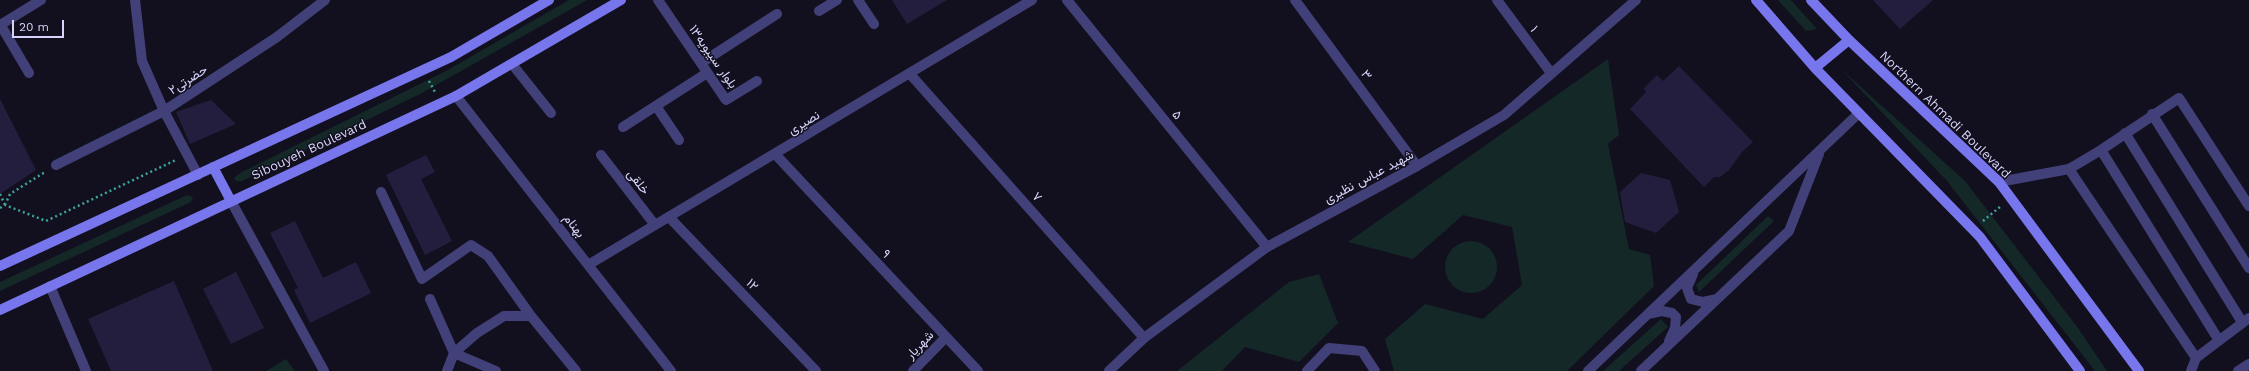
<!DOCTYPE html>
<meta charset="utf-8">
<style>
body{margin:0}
#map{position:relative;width:2249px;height:371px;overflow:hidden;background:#12101f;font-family:"Work Sans",sans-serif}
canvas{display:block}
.scale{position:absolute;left:12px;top:20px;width:52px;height:18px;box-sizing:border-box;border:2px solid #d7d3f9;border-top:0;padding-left:5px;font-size:12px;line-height:14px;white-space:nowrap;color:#d7d3f9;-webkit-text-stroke:3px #12101f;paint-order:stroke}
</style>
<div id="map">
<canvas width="2249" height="371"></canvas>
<div class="scale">20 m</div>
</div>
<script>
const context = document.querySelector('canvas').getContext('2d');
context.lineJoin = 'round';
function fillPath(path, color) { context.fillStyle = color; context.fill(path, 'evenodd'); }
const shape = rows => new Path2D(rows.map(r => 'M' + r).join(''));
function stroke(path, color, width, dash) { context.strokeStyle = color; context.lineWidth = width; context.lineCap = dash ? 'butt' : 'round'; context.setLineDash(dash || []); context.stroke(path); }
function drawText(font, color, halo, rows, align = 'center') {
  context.font = font + ' "Work Sans",Vazirmatn,sans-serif'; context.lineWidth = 3; context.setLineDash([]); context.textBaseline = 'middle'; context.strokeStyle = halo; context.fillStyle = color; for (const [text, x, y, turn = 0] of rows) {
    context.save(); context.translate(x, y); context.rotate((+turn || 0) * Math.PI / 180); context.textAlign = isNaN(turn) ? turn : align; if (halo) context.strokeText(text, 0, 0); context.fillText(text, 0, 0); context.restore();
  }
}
fillPath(shape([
 [569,0,587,0,422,93,242,181,236,181,234,178,240,173,446,71],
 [1778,0,1791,0,1817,29,1806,31],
 [1608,59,1619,135,1608,144,1629,249,1650,255,1654,286,1567,371,1394,371,1385,339,1425,304,1483,319,1522,285,1512,227,1463,215,1413,259,1348,242],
 [1841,69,1965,181,2078,328,2107,371,2095,371,1947,181],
 [187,195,193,197,191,202,0,291,0,282],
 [1768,216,1774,221,1699,292,1696,285],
 '1445 267a26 26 0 1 1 52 0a26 26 0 1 1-52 0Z',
 [1319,274,1338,323,1299,362,1245,347,1222,371,1177,371,1289,282],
 [1661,319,1668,327,1619,371,1603,371],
 [286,359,295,371,266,371]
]), '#132827');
fillPath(shape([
 [892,0,947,0,907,24],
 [1873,0,1933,0,1900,29],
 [1679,66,1753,142,1742,152,1729,170,1720,177,1714,177,1704,187,1630,109,1646,92,1644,88,1657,75,1663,81],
 [0,99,36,170,0,194],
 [211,100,236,124,190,144,176,112],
 [426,155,435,172,421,179,452,241,425,255,386,175],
 [1641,173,1670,180,1679,212,1656,233,1625,222,1620,192],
 [295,221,323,278,356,262,371,293,310,323,294,290,298,288,270,233],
 [236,272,264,328,231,344,203,289],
 [174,281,213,371,111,371,88,319]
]), '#241e3e');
stroke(shape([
 [429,81,435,92],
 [0,194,5,205],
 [5,205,10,194,45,172],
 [0,208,5,205,46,221,176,160],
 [1983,221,2001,206]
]), '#3da49d', 2.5, [2, 3]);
stroke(shape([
 [135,0,142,61,164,111,198,175],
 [0,24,29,73],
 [0,25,41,0],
 [2152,114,2249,268],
 [2125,133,2242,322],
 [2101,150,2218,339],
 [56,165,164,111,277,37,325,0],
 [2069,169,2196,358],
 [1999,182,2069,169,2101,150,2179,98,2249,206],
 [381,192,422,279,471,245,488,256,531,316,576,371],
 [231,201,324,371],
 [1693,274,1687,288,1691,299,1703,302,1717,299],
 [430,299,454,353,477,333,504,316,531,316],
 [1648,314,1662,311,1672,313,1676,317,1675,328,1669,341],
 [447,371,454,353,496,371],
 [1307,371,1329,348,1362,351,1375,371],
 [1588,371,1859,113],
 [1641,371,1789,231,1819,154],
 [2191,371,2196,358,2249,318]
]), '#424078', 10);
stroke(shape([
 [658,0,726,100,757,81],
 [858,0,874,24],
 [1067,0,1267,247],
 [1295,0,1417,166],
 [1497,0,1551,73],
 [819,11,837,0],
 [701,63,777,14],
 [512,64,551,113],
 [910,74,1144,338],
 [456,96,671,371],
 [656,106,679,140],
 [623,127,707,73],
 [601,155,655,225],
 [776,155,978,371],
 [669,217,816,371],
 [588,265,1032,0],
 [50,286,86,371],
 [913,371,946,337]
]), '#424078', 10);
stroke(shape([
 [1109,371,1144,338,1267,247,1417,166,1504,115,1636,0],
 [2238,371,2249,364]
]), '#424078', 10);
stroke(shape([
 [1756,0,1815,68,1980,237,2080,371],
 [1811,0,1849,40,1999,182,2139,371],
 [1815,68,1849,40],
 [213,167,231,201],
 [0,266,451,57,549,0],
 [0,310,456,96,621,0]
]), '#7876ed', 10);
drawText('13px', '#d7d3f9', '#12101f', [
 ["۱",1534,29,54],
 ["بلوار سیبویه۱۳",713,57,55],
 ["۳",1366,75,54],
 ["حضرتی۲",188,80,-33],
 ["۵",1177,115,51],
 ["Northern Ahmadi Boulevard",1945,115,44],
 ["نصیری",804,123,-31],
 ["Sibouyeh Boulevard",309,150,-25],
 ["شهید عباس نظیری",1369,177,-28],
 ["خلقی",638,182,52],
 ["۷",1037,197,48],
 ["بهنام",574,226,52],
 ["۹",886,254,47],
 ["۱۲",752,285,46],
 ["شهریار",920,345,-46]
]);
</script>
